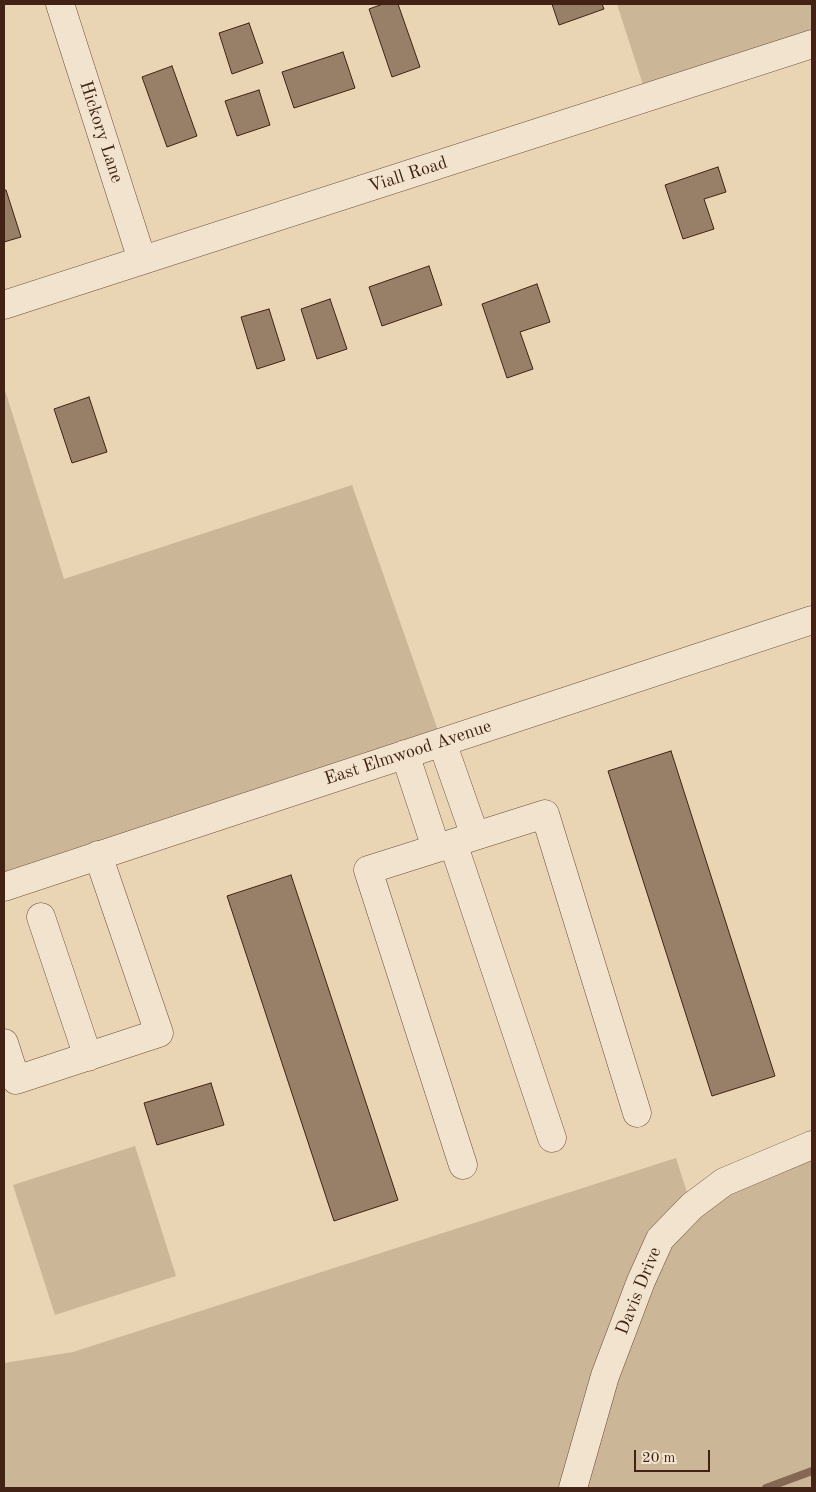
<!DOCTYPE html>
<style>
body{margin:0}
#map{position:relative;width:816px;height:1492px;overflow:hidden;background:#e9d4b3;font-family:"Old Standard TT",serif}
canvas{display:block}
.frame{position:absolute;inset:0;border:5px solid #412214;pointer-events:none}
.scale{position:absolute;left:634px;top:1450px;width:76px;height:22px;box-sizing:border-box;border:2px solid #412214;border-top:0;padding-left:6px;font-size:15px;line-height:18px;white-space:nowrap;color:#412214;-webkit-text-stroke:4px #f1e3ce;paint-order:stroke}
</style>
<div id="map">
<canvas width="816" height="1492"></canvas>
<div class="frame"></div>
<div class="scale">20 m</div>
</div>
<script>
const context = document.querySelector('canvas').getContext('2d');
context.lineJoin = 'round';
function fillPath(path, color) { context.fillStyle = color; context.fill(path, 'evenodd'); }
const shape = rows => new Path2D(rows.map(r => 'M' + r).join(''));
function stroke(path, color, width, dash) { context.strokeStyle = color; context.lineWidth = width; context.lineCap = dash ? 'butt' : 'round'; context.setLineDash(dash || []); context.stroke(path); }
function drawText(font, color, halo, rows, align = 'center') {
  context.font = font + ' "Old Standard TT",serif'; context.lineWidth = 4; context.setLineDash([]); context.textBaseline = 'middle'; context.strokeStyle = halo; context.fillStyle = color; for (const [text, x, y, turn = 0] of rows) {
    context.save(); context.translate(x, y); context.rotate((+turn || 0) * Math.PI / 180); context.textAlign = isNaN(turn) ? turn : align; if (halo) context.strokeText(text, 0, 0); context.fillText(text, 0, 0); context.restore();
  }
}
fillPath(shape([
 [617,4,812,4,812,44,647,97],
 [4,387,64,579,352,485,442,742,4,887],
 [812,1145,812,1488,4,1488,4,1363,73,1352,676,1158,691,1205],
 [135,1146,176,1276,55,1315,13,1185]
]), '#ccb698');
stroke(shape([
 [766,1488,812,1471]
]), '#846853', 8);
const building = shape([
 [383,4,398,4,420,67,392,77,369,9,383,4],
 [552,4,602,4,604,9,559,25,552,4],
 [249,23,263,63,232,74,219,33,249,23],
 [343,52,355,88,294,108,282,72,343,52],
 [172,66,197,136,167,147,142,77,172,66],
 [259,90,270,125,237,136,225,101,259,90],
 [718,167,726,192,704,199,714,229,683,239,665,185,718,167],
 [4,190,6,190,21,237,4,242,4,190],
 [429,266,442,305,382,326,369,287,429,266],
 [537,284,550,322,520,332,533,369,507,378,482,304,537,284],
 [330,299,347,349,317,359,301,309,330,299],
 [269,309,285,360,257,369,241,317,269,309],
 [89,397,107,452,72,463,54,409,89,397],
 [671,751,775,1076,712,1096,608,771,671,751],
 [291,875,398,1200,334,1221,227,896,291,875],
 [211,1083,224,1125,157,1145,144,1103,211,1083]
]);
fillPath(building, '#987f67');
stroke(building, '#412214', 1);
const minor = shape([
 [60,4,142,260],
 [4,305,812,44],
 [442,742,475,836],
 [405,754,436,848],
 [453,843,552,1138],
 [4,887,812,620],
 [41,917,88,1057],
 [4,1043,16,1080,159,1033,98,855],
 [463,1165,368,870,545,814,637,1113],
 [573,1488,605,1376,641,1281,660,1239,692,1206,724,1182,812,1145]
]);
stroke(minor, '#6b4e3c', 29);
stroke(minor, '#f1e3ce', 28);
drawText('18px', '#412214', '#f1e3ce', [
 ["Hickory Lane",101,132,72],
 ["Viall Road",408,175,-18],
 ["East Elmwood Avenue",408,753,-18],
 ["Davis Drive",639,1291,-68]
]);
</script>
